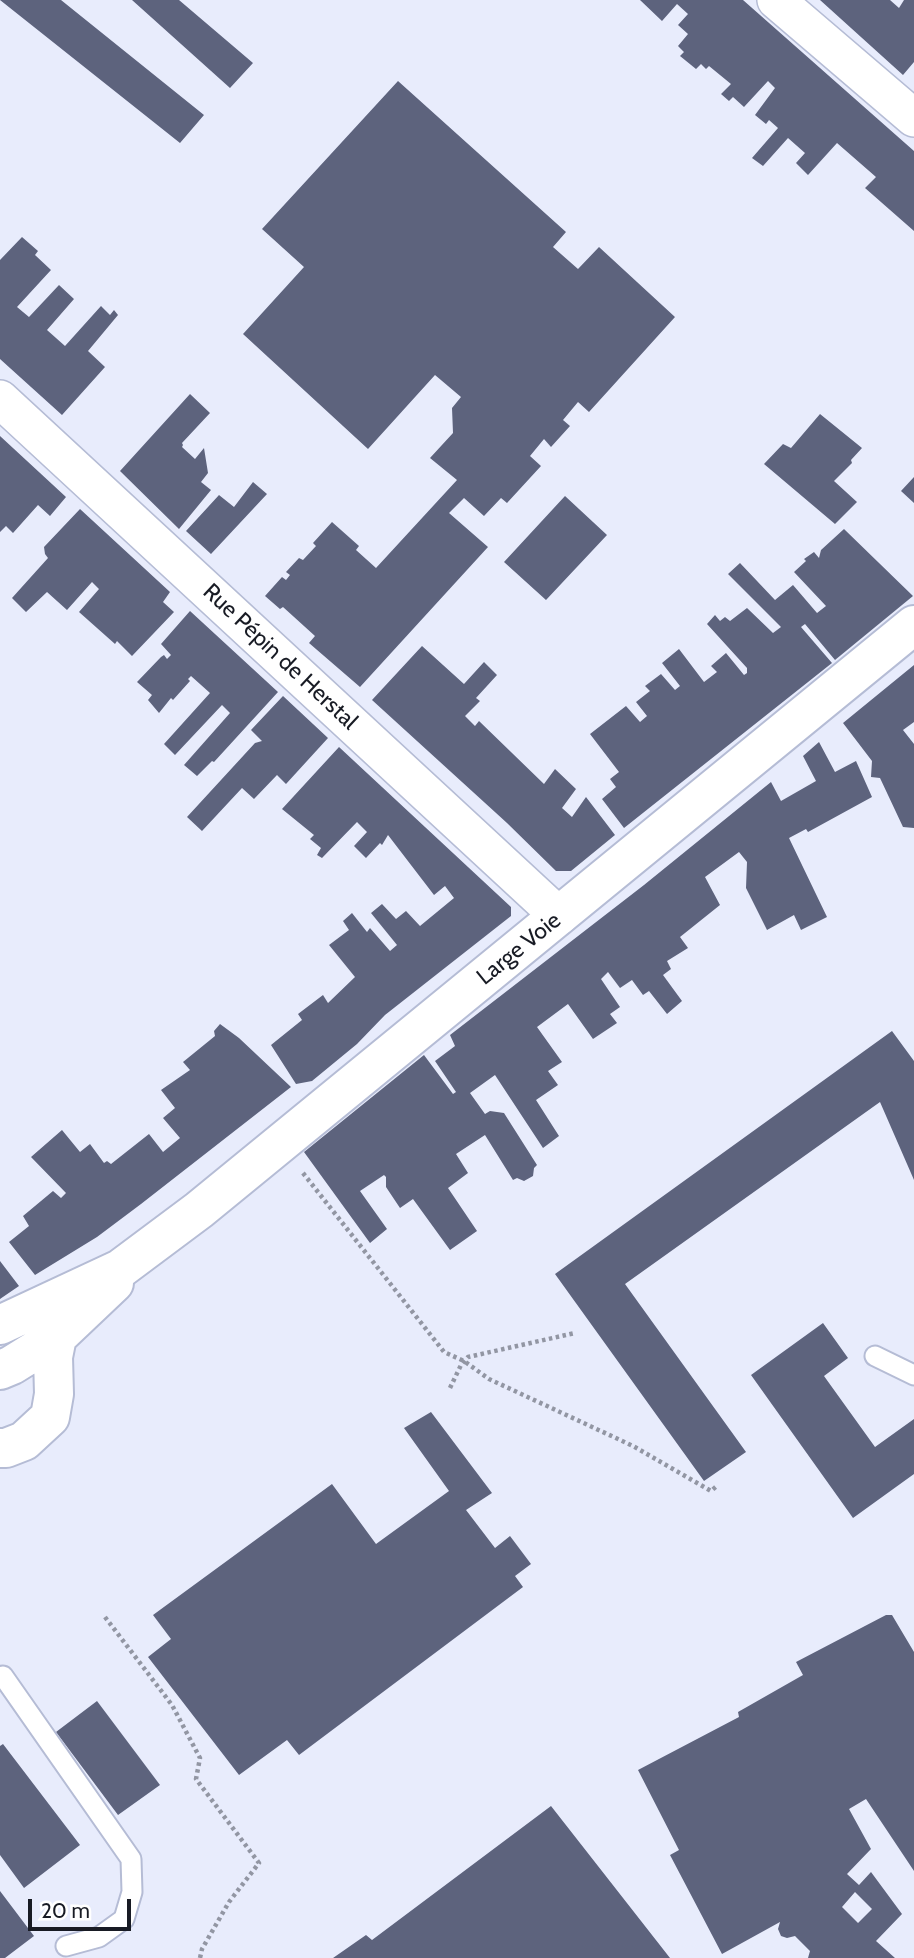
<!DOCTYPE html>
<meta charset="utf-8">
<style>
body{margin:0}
#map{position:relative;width:914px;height:1958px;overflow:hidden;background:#e8ecfc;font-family:Cabin,sans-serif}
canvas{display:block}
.scale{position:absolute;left:28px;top:1899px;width:103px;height:32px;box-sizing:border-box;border:4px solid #181b24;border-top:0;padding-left:9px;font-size:21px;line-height:24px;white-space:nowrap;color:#181b24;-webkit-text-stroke:5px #fff;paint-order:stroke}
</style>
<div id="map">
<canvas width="914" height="1958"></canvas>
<div class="scale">20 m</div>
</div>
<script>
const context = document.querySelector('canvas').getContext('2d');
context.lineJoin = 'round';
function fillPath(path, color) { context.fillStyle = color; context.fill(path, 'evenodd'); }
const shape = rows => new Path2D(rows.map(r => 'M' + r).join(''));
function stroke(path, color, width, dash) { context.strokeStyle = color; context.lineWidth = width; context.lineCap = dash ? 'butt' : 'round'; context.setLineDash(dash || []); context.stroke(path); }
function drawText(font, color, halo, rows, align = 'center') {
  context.font = font + ' Cabin,sans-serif'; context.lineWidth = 7; context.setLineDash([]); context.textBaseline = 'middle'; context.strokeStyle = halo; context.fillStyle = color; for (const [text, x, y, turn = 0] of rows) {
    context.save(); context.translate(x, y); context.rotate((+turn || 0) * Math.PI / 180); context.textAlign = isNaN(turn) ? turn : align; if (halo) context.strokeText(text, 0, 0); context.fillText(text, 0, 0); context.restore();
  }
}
fillPath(shape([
 [0,0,61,0,204,115,180,143],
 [132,0,179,0,253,63,230,88],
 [640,0,743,0,914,151,914,231,865,188,876,177,837,143,808,175,796,163,805,153,788,138,763,166,752,158,778,128,769,120,766,124,755,115,775,88,768,81,744,107,733,97,729,101,721,94,731,84,709,66,706,69,701,64,696,69,680,56,684,52,678,46,688,34,678,25,688,14,677,4,662,21],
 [820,0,890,0,899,8,904,0,914,0,914,62,903,75],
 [398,81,566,232,553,247,578,269,599,247,675,317,589,412,578,402,563,420,570,426,551,447,544,439,530,456,541,466,507,503,501,498,484,516,464,498,449,513,488,547,360,687,309,643,315,636,283,607,280,609,265,596,282,577,286,580,290,575,286,572,299,558,303,560,316,546,313,543,332,522,359,546,356,550,376,568,457,480,430,458,453,433,452,408,461,397,435,375,368,449,243,334,304,267,262,229],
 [22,237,38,251,35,255,51,270,17,307,29,317,59,285,74,299,47,330,65,346,101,306,110,315,114,310,118,315,88,351,105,367,62,415,0,359,0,260],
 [190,394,210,413,182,443,183,445,182,447,195,459,204,448,208,473,201,482,211,490,179,529,120,471],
 [820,414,862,448,851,460,852,463,834,481,857,502,835,524,764,464,783,444,791,448],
 [0,436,66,497,50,516,38,505,13,533,6,526,0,532],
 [914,477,914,503,901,491],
 [253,482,267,494,211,554,186,531,219,495,234,507],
 [565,496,607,535,546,600,504,562],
 [80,509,170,592,163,602,174,612,132,656,117,641,115,644,79,612,99,589,92,582,67,610,47,592,26,612,12,598,48,558,45,554,44,547],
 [844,529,913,596,835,660,805,624,801,627,832,663,624,828,602,799,616,787,610,779,619,772,590,734,626,706,640,722,647,716,636,702,650,691,645,686,661,674,675,690,680,686,662,663,679,649,704,682,717,672,711,666,726,653,744,675,747,673,747,668,707,624,715,615,720,621,725,617,730,621,747,608,773,633,781,627,728,574,740,563,775,600,793,585,817,613,826,606,794,572,806,561,804,559,814,552,819,558,821,550],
 [190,611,278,692,214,762,212,761,197,776,184,765,230,713,222,705,175,755,164,744,210,693,191,676,188,679,190,681,173,700,171,698,159,713,148,700,152,695,137,682,161,657,164,655,167,659,171,655,161,644],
 [422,646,464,684,484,662,497,675,476,698,480,701,465,716,475,726,479,721,544,784,555,769,576,789,562,808,572,817,586,797,615,835,571,871,556,871,507,823,372,700],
 [914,665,914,722,903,730,914,744,914,828,903,827,880,778,871,777,872,761,843,723],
 [283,696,328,738,286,784,277,775,254,799,242,788,202,831,187,817,255,743,262,741,251,730],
 [819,742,835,772,856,761,872,797,808,832,806,829,789,838,827,917,801,930,794,915,767,930,746,888,747,862,739,852,705,877,720,905,680,937,688,948,667,961,671,969,663,975,682,1001,667,1014,649,991,643,995,632,980,620,988,608,972,601,979,620,1007,610,1014,617,1023,593,1039,568,1004,537,1027,562,1062,548,1071,558,1085,536,1100,559,1136,543,1148,495,1075,470,1093,485,1114,490,1111,504,1113,537,1165,534,1168,533,1176,524,1181,517,1178,513,1180,485,1135,456,1154,468,1173,448,1188,477,1231,450,1250,413,1199,400,1208,386,1187,386,1177,384,1175,360,1191,387,1229,370,1243,304,1152,424,1055,453,1094,456,1092,435,1061,455,1046,450,1035,644,885,771,782,781,801,816,781,803,756],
 [339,747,511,907,511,916,385,1015,357,1044,312,1081,296,1084,271,1045,302,1020,298,1014,323,995,328,1003,355,977,329,945,349,930,343,921,352,913,367,932,370,928,390,951,397,945,371,913,382,904,396,919,406,911,420,926,454,898,445,886,434,895,388,835,382,845,380,843,366,858,354,846,367,832,357,822,322,858,317,855,321,848,310,839,314,835,282,809],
 [220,1024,239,1038,291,1087,141,1204,97,1237,35,1275,9,1242,29,1226,23,1216,53,1191,61,1198,66,1193,31,1157,62,1130,80,1152,90,1144,104,1163,107,1161,111,1164,149,1134,163,1152,180,1138,163,1118,175,1108,161,1090,190,1070,183,1062,215,1036,214,1031],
 [892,1031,914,1061,914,1180,880,1102,625,1284,746,1452,704,1481,555,1274],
 [0,1261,19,1286,0,1299],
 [823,1323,848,1358,824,1376,875,1447,914,1419,914,1474,853,1518,751,1375],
 [431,1412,492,1493,466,1510,495,1548,510,1536,531,1564,515,1576,523,1587,299,1755,287,1740,239,1775,148,1657,171,1639,153,1615,332,1484,376,1544,449,1491,404,1428],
 [886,1615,892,1615,914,1652,914,1871,866,1799,849,1809,871,1849,847,1874,859,1885,871,1872,902,1914,876,1941,895,1958,808,1958,810,1951,795,1936,787,1938,781,1936,778,1929,780,1922,722,1954,670,1855,679,1850,638,1770,739,1717,738,1712,803,1675,796,1662],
 [855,1892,872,1909,858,1923,842,1907],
 [97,1701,160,1785,118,1815,56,1732],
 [3,1744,80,1845,24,1888,0,1855,0,1746],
 [551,1806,670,1958,333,1958,366,1935,372,1940],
 [0,1891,34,1936,5,1958,0,1958]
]), '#5d637d');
const service = shape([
 [875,1356,914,1375],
 [3,1676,131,1859,132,1892,124,1919,99,1937,66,1946]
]);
const minor = shape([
 [776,0,914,118],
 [0,399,559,916]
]);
const tertiary = shape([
 [0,1325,120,1269,199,1210,914,625],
 [0,1370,12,1365,57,1337,114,1283],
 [0,1448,6,1448,24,1441,50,1417,54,1394,53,1357,57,1337]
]);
stroke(service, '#b5bcd5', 23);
stroke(minor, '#b5bcd5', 40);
stroke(tertiary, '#b5bcd5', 42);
stroke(shape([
 [303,1173,444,1352,464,1361,489,1379,633,1446,711,1491,718,1485],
 [450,1388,461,1365,468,1357,575,1333],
 [105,1617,172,1705,200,1758,196,1779,259,1863,229,1902,202,1949,200,1958]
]), '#9296a3', 4.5, [3.5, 3.5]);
stroke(service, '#fff', 19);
stroke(minor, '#fff', 37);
stroke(tertiary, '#fff', 38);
drawText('23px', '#181b24', '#fff', [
 ["Rue Pépin de Herstal",280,657,43],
 ["Large Voie",519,949,-39]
]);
</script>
